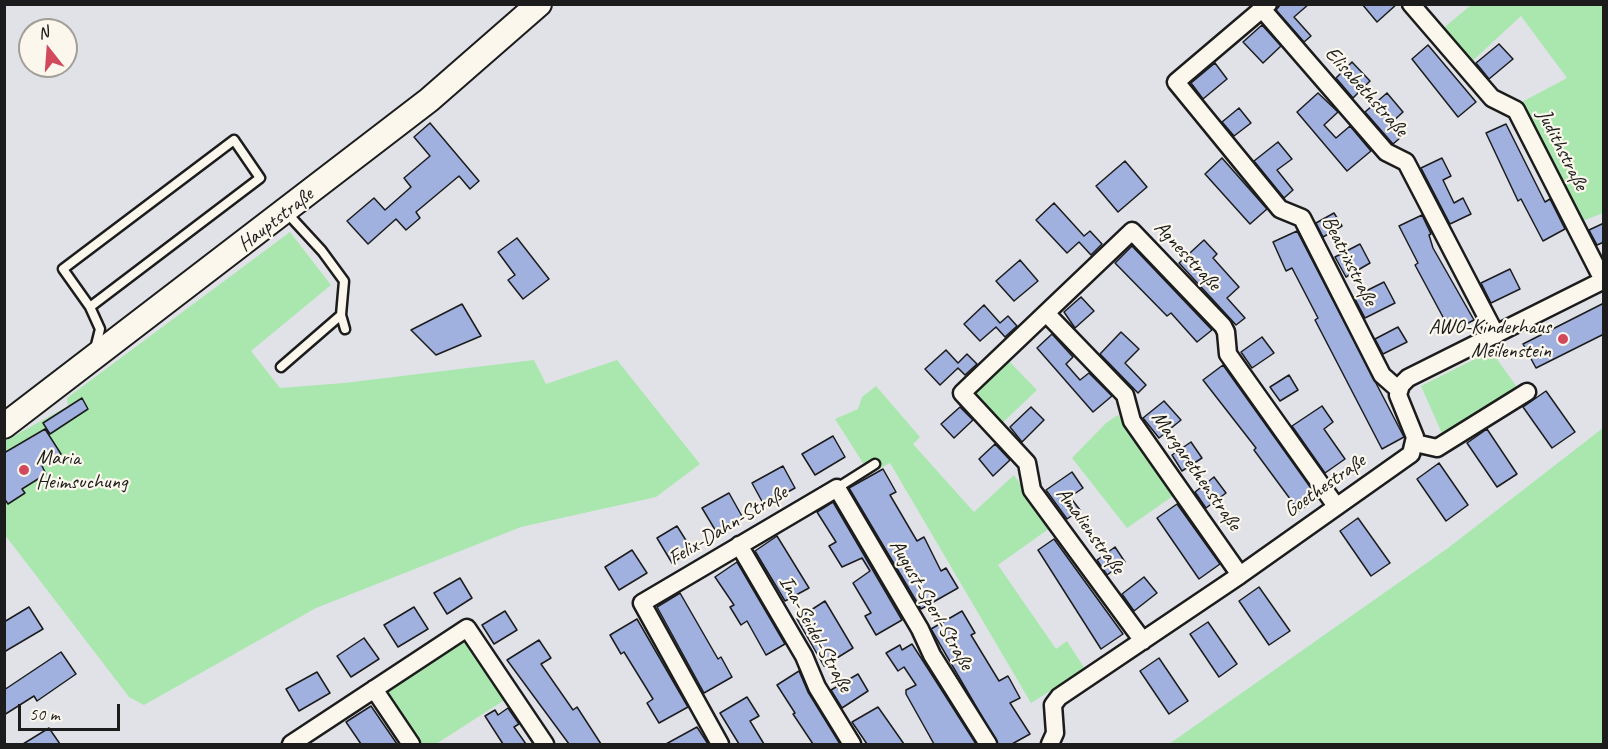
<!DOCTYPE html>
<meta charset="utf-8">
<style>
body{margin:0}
#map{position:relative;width:1608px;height:749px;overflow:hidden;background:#e0e2e8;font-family:Caveat,sans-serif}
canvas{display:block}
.frame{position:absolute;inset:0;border:6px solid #1c1c1c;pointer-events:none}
.north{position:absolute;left:18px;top:18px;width:60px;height:60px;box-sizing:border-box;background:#fbf7ec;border:2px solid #a29f99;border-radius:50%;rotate:343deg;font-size:16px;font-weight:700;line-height:24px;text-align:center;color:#1c1c1c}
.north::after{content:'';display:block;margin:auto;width:21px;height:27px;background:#d1495b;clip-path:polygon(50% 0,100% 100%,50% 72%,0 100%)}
.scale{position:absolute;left:18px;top:704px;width:102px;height:27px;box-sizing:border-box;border:3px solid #1c1c1c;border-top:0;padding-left:8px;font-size:18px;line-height:21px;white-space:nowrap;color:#1c1c1c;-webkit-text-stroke:4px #fbf7ec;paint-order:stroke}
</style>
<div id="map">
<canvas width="1608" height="749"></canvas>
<div class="frame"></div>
<div class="north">N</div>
<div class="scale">50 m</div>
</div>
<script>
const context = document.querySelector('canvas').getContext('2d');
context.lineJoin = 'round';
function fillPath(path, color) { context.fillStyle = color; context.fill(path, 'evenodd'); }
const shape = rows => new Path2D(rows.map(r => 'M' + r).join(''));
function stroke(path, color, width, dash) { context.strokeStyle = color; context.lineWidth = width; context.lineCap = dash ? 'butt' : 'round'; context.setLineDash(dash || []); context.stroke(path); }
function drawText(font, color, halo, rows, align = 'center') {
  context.font = font + ' Caveat,sans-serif'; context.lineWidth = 4.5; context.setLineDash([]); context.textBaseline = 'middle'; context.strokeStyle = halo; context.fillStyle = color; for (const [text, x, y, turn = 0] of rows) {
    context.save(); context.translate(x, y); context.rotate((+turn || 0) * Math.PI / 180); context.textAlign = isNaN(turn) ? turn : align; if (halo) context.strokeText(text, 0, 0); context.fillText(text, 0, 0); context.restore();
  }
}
fillPath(shape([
 [1471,5,1603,5,1603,213,1580,222,1520,103,1567,78,1521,16,1467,66,1440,31],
 [290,232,331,285,251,351,280,388,344,383,534,360,546,384,617,360,700,464,656,497,521,527,316,608,144,705,129,697,5,535,5,441,68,406,67,398],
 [1491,351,1517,387,1444,438,1421,386],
 [1005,357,1037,390,998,427,973,397,973,388],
 [876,386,920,437,913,444,974,512,1014,475,1050,528,998,565,1056,649,1067,641,1085,669,1031,703,890,463,870,474,835,419,858,409,862,397],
 [1118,415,1173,496,1127,528,1072,458,1106,423],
 [1603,428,1603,744,1169,744,1448,548],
 [465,638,506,699,436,744,419,744,385,695,385,690]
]), '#aae7ae');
const building = shape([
 [1281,4,1309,4,1294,17,1311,36,1304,42,1276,10,1281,4],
 [1362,4,1397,4,1377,22,1362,4],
 [1262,25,1281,46,1263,63,1243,42,1262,25],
 [1499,44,1513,59,1489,79,1476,63,1499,44],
 [1428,45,1476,102,1458,117,1412,59,1428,45],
 [1352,62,1370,81,1353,98,1336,78,1352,62],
 [1215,63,1227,79,1203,99,1191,83,1215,63],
 [1318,93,1338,112,1324,125,1336,138,1350,126,1371,151,1347,171,1297,112,1318,93],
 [1387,93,1403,112,1389,125,1400,138,1393,144,1365,112,1387,93],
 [1239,108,1251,123,1234,136,1222,122,1239,108],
 [430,123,479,181,470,189,459,176,416,212,420,218,406,230,396,219,368,244,347,221,374,198,385,210,411,187,404,178,430,156,414,137,430,123],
 [1506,124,1545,202,1550,199,1565,229,1543,241,1521,199,1518,201,1486,133,1506,124],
 [1278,142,1292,159,1277,170,1293,190,1284,198,1254,161,1278,142],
 [1222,158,1267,209,1250,224,1205,174,1222,158],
 [1442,158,1451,176,1443,180,1454,203,1463,198,1471,214,1450,224,1421,168,1442,158],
 [1125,161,1147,187,1118,212,1096,186,1125,161],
 [1054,203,1084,236,1090,231,1102,244,1091,255,1079,242,1067,253,1036,220,1054,203],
 [1334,213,1342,226,1323,237,1316,223,1334,213],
 [1422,215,1431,234,1429,235,1433,248,1474,320,1451,332,1415,265,1418,263,1399,226,1422,215],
 [1604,223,1604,242,1597,245,1589,230,1604,223],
 [1297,231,1404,437,1382,449,1315,320,1318,318,1292,268,1286,271,1273,242,1297,231],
 [517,238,549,279,523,299,508,280,515,275,498,252,517,238],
 [1204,240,1217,254,1213,258,1239,287,1227,298,1245,318,1236,325,1179,263,1204,240],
 [1360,244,1370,263,1346,277,1335,257,1360,244],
 [1132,246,1212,330,1197,342,1171,313,1167,316,1115,263,1132,246],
 [1020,260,1038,281,1014,301,996,281,1020,260],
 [1510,269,1520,289,1491,303,1481,283,1510,269],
 [1384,282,1395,303,1365,318,1354,297,1384,282],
 [1081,297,1094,311,1075,328,1064,312,1081,297],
 [1604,303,1604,334,1536,368,1523,344,1604,303],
 [462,304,481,336,436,355,411,330,462,304],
 [984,305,1000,323,1008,316,1017,326,1005,337,996,327,980,341,964,324,984,305],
 [1398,327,1407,342,1383,354,1375,339,1398,327],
 [1121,332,1139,349,1125,363,1146,385,1138,393,1100,354,1121,332],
 [1052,334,1073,357,1066,364,1080,380,1089,373,1112,396,1093,412,1037,348,1052,334],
 [1262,337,1274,353,1252,368,1241,352,1262,337],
 [946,350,958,363,967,354,977,364,965,375,958,368,940,385,925,369,946,350],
 [1223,365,1318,498,1299,511,1254,450,1256,448,1203,380,1223,365],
 [1289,375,1298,390,1280,401,1270,387,1289,375],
 [1546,391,1575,432,1552,448,1523,407,1546,391],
 [82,398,88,409,50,434,43,423,82,398],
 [1164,401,1181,420,1159,438,1143,418,1164,401],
 [1322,406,1333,422,1324,429,1345,459,1325,473,1292,426,1322,406],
 [960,407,973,420,954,438,941,424,960,407],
 [1031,407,1044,420,1022,442,1010,427,1031,407],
 [45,429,61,454,42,466,46,474,22,489,25,493,8,504,4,498,4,453,45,429],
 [1487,429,1517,474,1497,487,1467,443,1487,429],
 [833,436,845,457,815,475,802,454,833,436],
 [1191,442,1202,458,1182,471,1172,455,1191,442],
 [995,444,1010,460,993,476,979,459,995,444],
 [1439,463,1468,505,1446,521,1417,479,1439,463],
 [783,466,795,488,764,505,752,483,783,466],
 [883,469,896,492,890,495,917,541,924,537,941,571,946,568,958,588,921,609,849,488,883,469],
 [1072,472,1083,488,1070,497,1080,510,1067,519,1046,490,1072,472],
 [1214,477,1226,493,1206,508,1195,492,1214,477],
 [729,493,743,518,717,533,702,508,729,493],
 [833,502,902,620,876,635,865,616,871,613,853,583,870,571,862,558,842,567,829,546,836,542,817,512,833,502],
 [1177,504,1220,564,1199,579,1157,518,1177,504],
 [1358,518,1390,563,1371,576,1340,531,1358,518],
 [677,526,692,550,672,563,657,538,677,526],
 [777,536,809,588,785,601,755,551,777,536],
 [1054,539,1123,634,1101,649,1038,550,1054,539],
 [1115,547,1125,562,1107,575,1097,560,1115,547],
 [632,550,647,573,619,590,605,567,632,550],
 [737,562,785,644,766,655,747,621,741,625,730,607,734,605,715,577,737,562],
 [1144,577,1157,593,1134,611,1122,594,1144,577],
 [460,578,472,598,447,614,434,593,460,578],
 [1259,587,1290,631,1269,645,1239,601,1259,587],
 [680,593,718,659,721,657,732,677,704,693,657,607,680,593],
 [825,601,853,648,824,666,797,619,825,601],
 [29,607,43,629,4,652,4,622,29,607],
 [414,607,428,629,398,647,384,625,414,607],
 [505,611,517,630,494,644,482,625,505,611],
 [962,611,975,633,971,635,999,681,1008,676,1020,698,1010,703,1030,734,1012,744,998,744,931,629,962,611],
 [637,619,688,707,659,723,647,703,653,699,624,652,621,654,610,635,637,619],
 [1208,622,1237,664,1219,677,1190,634,1208,622],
 [364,638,379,659,351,677,337,656,364,638],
 [539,640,551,658,541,664,573,710,577,707,601,744,569,744,507,660,539,640],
 [912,644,932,675,976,744,934,744,906,694,906,690,916,685,904,667,898,671,886,653,900,645,902,650,912,644],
 [61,652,76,674,37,701,34,696,4,715,4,690,61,652],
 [1159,658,1188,701,1169,714,1140,671,1159,658],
 [799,671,808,692,840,744,813,744,793,714,795,713,777,685,799,671],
 [317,672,330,693,299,711,286,689,317,672],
 [858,674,868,691,842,708,831,690,858,674],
 [747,697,759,716,750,721,764,744,739,744,720,713,747,697],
 [371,706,397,744,361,744,346,722,371,706],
 [878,707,904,744,867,744,852,722,878,707],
 [508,708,519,724,514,727,526,744,503,744,485,716,495,710,498,715,508,708],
 [697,727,708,744,666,744,697,727],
 [49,728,60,744,23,744,49,728]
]);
fillPath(building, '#a0b0df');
stroke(building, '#1c1c1c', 1.5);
const lane = shape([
 [287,213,322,251,344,281,341,315,345,329],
 [90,307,63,269,234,140,260,178,90,307,100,329,95,349],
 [281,367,341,315],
 [837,488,875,464]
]);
const street = shape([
 [1268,4,1176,82,1280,209,1302,218,1382,375,1399,390],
 [1411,4,1492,98,1516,110,1603,280],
 [1262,9,1386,152,1406,162,1496,335],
 [1046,313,1125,395,1132,421,1240,575],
 [1415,443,1437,448,1527,392],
 [739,545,804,656,817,687,852,744],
 [1143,641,1032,490,1027,463,962,393,1132,231,1223,326,1226,332,1228,354,1336,506],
 [374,689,411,744],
 [291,744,467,628,545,744],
 [720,744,642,603,837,488,920,629,932,655,988,744],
 [1050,744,1055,733,1053,705,1059,697,1240,575,1411,454,1415,437,1398,395,1401,385,1408,378,1604,280]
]);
const secondary = shape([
 [4,426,429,100,539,4]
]);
stroke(lane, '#1c1c1c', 13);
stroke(street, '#1c1c1c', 21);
stroke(secondary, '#1c1c1c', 28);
stroke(lane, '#fbf7ec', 8);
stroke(street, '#fbf7ec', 16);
stroke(secondary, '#fbf7ec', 24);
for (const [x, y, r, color] of [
 [1563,339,6,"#d1495b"],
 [24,470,6,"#d1495b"]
]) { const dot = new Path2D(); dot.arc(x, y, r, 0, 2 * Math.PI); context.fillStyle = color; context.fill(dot); stroke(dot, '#fbf7ec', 2); }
drawText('21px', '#1c1c1c', '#fbf7ec', [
 ["Elisabethstraße",1366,92,48],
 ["Judithstraße",1562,150,63],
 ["Hauptstraße",276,220,-38],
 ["Agnesstraße",1187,256,47],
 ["Beatrixstraße",1349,261,63],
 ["Margarethenstraße",1196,471,55],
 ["Goethestraße",1325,486,-35],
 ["Felix-Dahn-Straße",728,526,-31],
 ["Amalienstraße",1090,531,54],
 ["August-Sperl-Straße",931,605,60],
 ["Ina-Seidel-Straße",815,634,61]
]);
drawText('21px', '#1c1c1c', '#fbf7ec', [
 ["AWO-Kinderhaus",1551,327],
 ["Meilenstein",1551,351],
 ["Maria",36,458,"left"],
 ["Heimsuchung",36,482,"left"]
], 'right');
</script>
